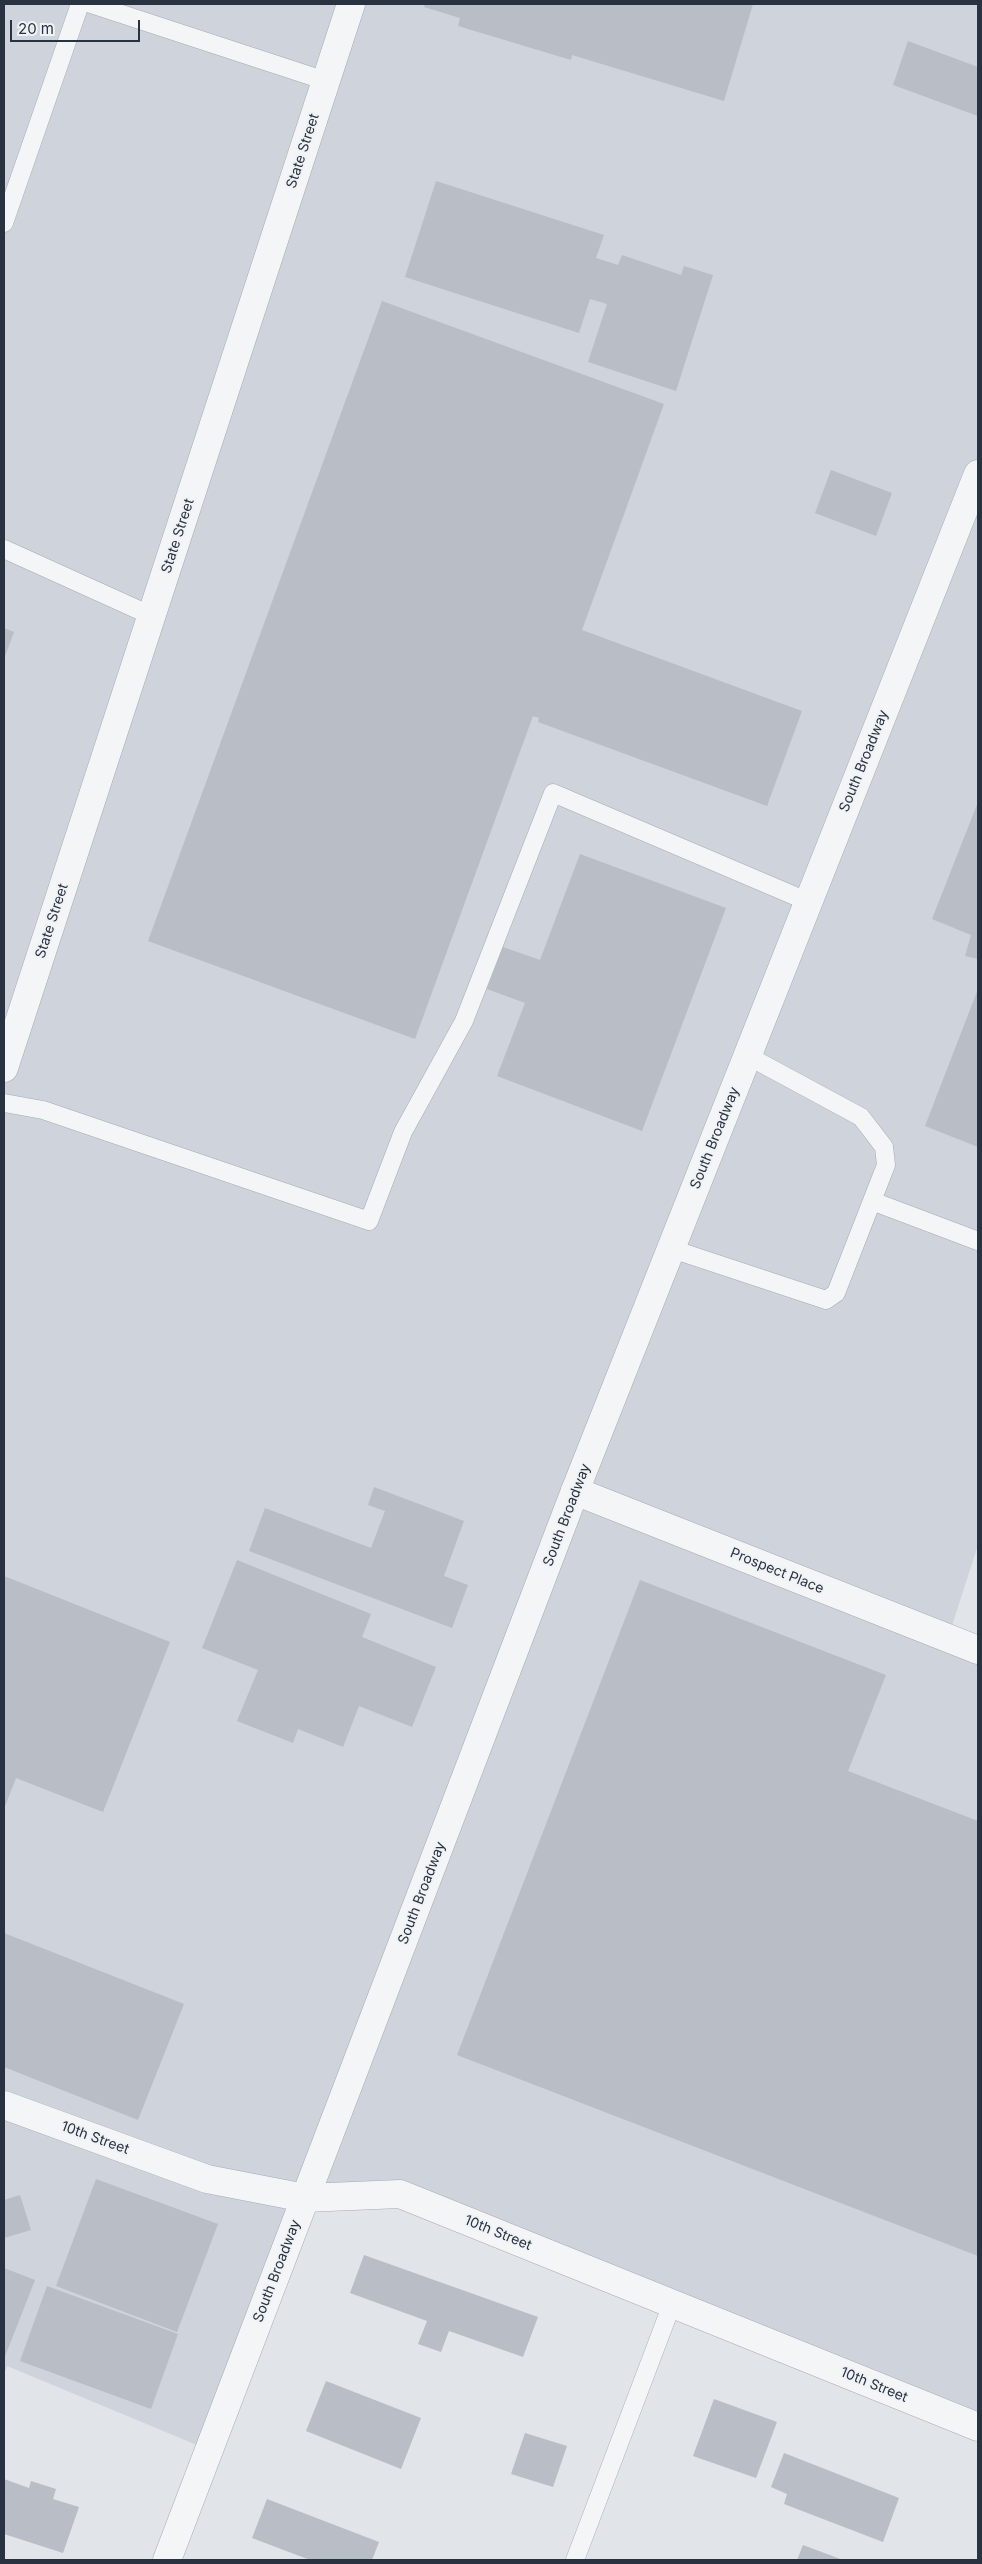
<!DOCTYPE html>
<style>
body{margin:0}
#map{position:relative;width:982px;height:2564px;overflow:hidden;background:#e1e4e9;font-family:Inter,sans-serif}
canvas{display:block}
.frame{position:absolute;inset:0;border:5px solid #293240;pointer-events:none}
.scale{position:absolute;left:10px;top:20px;width:130px;height:22px;box-sizing:border-box;border:2px solid #293240;border-top:0;padding-left:6px;font-size:15px;line-height:18px;white-space:nowrap;color:#293240;-webkit-text-stroke:4px #f0f3f6;paint-order:stroke}
</style>
<div id="map">
<canvas width="982" height="2564"></canvas>
<div class="frame"></div>
<div class="scale">20 m</div>
</div>
<script>
const context = document.querySelector('canvas').getContext('2d');
context.lineJoin = 'round';
function fillPath(path, color) { context.fillStyle = color; context.fill(path, 'evenodd'); }
const shape = rows => new Path2D(rows.map(r => 'M' + r).join(''));
function stroke(path, color, width, dash) { context.strokeStyle = color; context.lineWidth = width; context.lineCap = dash ? 'butt' : 'round'; context.setLineDash(dash || []); context.stroke(path); }
function drawText(font, color, halo, rows, align = 'center') {
  context.font = font + ' Inter,sans-serif'; context.lineWidth = 4; context.setLineDash([]); context.textBaseline = 'middle'; context.strokeStyle = halo; context.fillStyle = color; for (const [text, x, y, turn = 0] of rows) {
    context.save(); context.translate(x, y); context.rotate((+turn || 0) * Math.PI / 180); context.textAlign = isNaN(turn) ? turn : align; if (halo) context.strokeText(text, 0, 0); context.fillText(text, 0, 0); context.restore();
  }
}
fillPath(shape([
 [4,4,978,4,978,1545,948,1638,978,1650,978,2427,400,2194,305,2198,209,2450,7,2366,4,2374]
]), '#cfd3db');
fillPath(shape([
 [425,4,753,4,724,101,572,55,571,60,458,26,460,18,424,7],
 [908,41,978,67,978,116,893,85],
 [436,181,604,235,596,258,618,265,622,255,681,275,684,266,713,275,676,391,588,362,607,304,590,299,579,333,405,277],
 [382,301,664,404,582,630,802,711,767,806,538,722,539,718,533,716,415,1039,148,941],
 [831,470,892,493,876,536,815,513],
 [4,628,14,632,4,659],
 [978,802,978,959,965,956,971,935,932,919],
 [580,854,726,908,642,1131,497,1076,525,1003,487,989,503,947,540,960],
 [978,989,978,1147,925,1126],
 [374,1487,464,1521,444,1576,468,1585,452,1628,249,1551,265,1508,371,1548,385,1511,368,1505],
 [237,1560,371,1614,362,1637,436,1667,412,1727,359,1706,343,1747,298,1729,293,1743,237,1721,258,1670,202,1648],
 [4,1576,170,1642,103,1812,16,1778,4,1809],
 [640,1580,886,1675,848,1771,978,1821,978,2256,457,2055],
 [4,1933,184,2004,138,2120,4,2067],
 [96,2179,218,2224,177,2332,56,2286],
 [20,2195,31,2230,4,2238,4,2200],
 [364,2255,538,2317,523,2357,449,2331,441,2352,418,2344,427,2321,350,2293],
 [4,2268,35,2280,4,2359],
 [47,2286,178,2334,151,2409,20,2361],
 [326,2381,421,2418,401,2469,306,2431],
 [714,2399,777,2422,756,2478,693,2456],
 [525,2433,567,2446,553,2487,511,2474],
 [784,2453,899,2498,883,2542,784,2504,787,2494,771,2487],
 [4,2479,29,2488,31,2481,56,2489,53,2499,79,2507,63,2553,4,2534],
 [267,2499,379,2542,372,2560,310,2560,252,2538],
 [803,2545,843,2560,797,2560]
]), '#b8bdc6');
const service = shape([
 [91,4,326,81],
 [4,223,80,4],
 [4,549,152,616],
 [4,1103,43,1110,369,1221,403,1132,464,1021,553,793,809,902],
 [872,1201,978,1241],
 [672,1249,826,1300,836,1293,886,1165,884,1147,861,1117,748,1056],
 [575,2560,672,2304]
]);
const minor = shape([
 [4,1068,351,4],
 [575,1491,978,1650],
 [4,2105,207,2179,305,2198,400,2194,978,2427]
]);
const tertiary = shape([
 [167,2560,575,1491,978,474]
]);
stroke(service, '#a6abb3', 19);
stroke(minor, '#a6abb3', 29);
stroke(tertiary, '#a6abb3', 29);
stroke(service, '#f3f5f7', 18);
stroke(minor, '#f3f5f7', 28);
stroke(tertiary, '#f3f5f7', 28);
drawText('14px', '#293240', '#f0f3f6', [
 ["State Street",303,151,-72],
 ["State Street",178,536,-72],
 ["South Broadway",864,761,-68],
 ["State Street",52,921,-72],
 ["South Broadway",715,1138,-68],
 ["South Broadway",567,1515,-69],
 ["Prospect Place",777,1571,22],
 ["South Broadway",422,1893,-69],
 ["10th Street",95,2138,20],
 ["10th Street",498,2233,22],
 ["South Broadway",277,2271,-69],
 ["10th Street",874,2385,22]
]);
</script>
